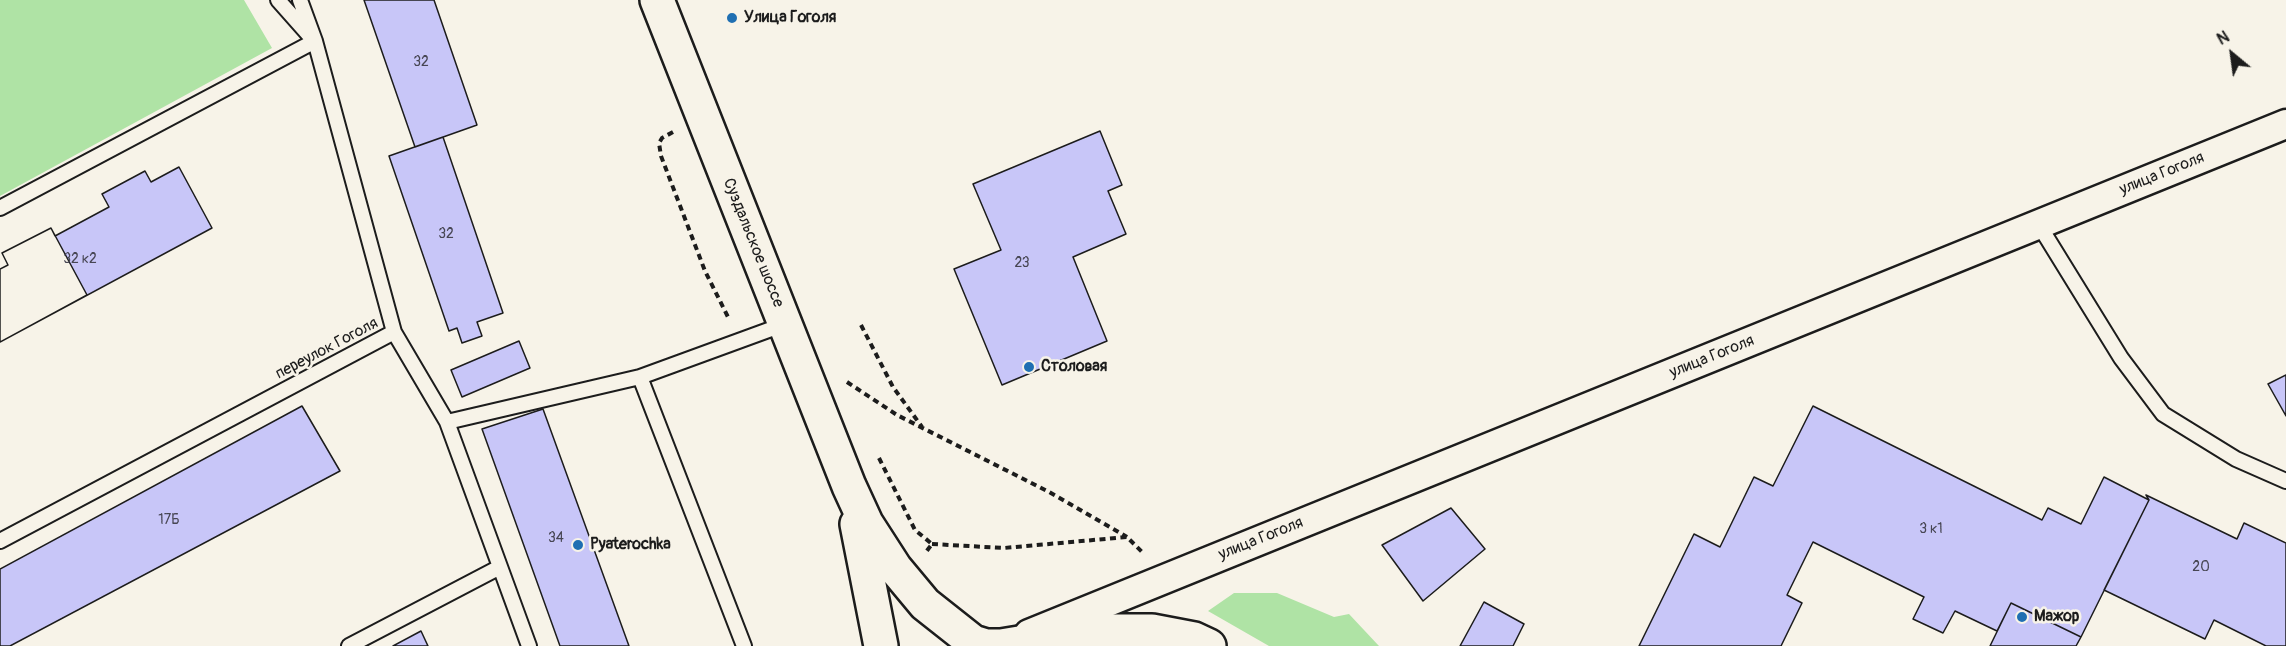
<!DOCTYPE html>
<meta charset="utf-8">
<style>
body{margin:0}
#map{position:relative;width:2286px;height:646px;overflow:hidden;background:#f7f3e8;font-family:Pangolin,sans-serif}
canvas{display:block}
.north{position:absolute;left:2202px;top:24px;width:60px;height:60px;-webkit-text-stroke:4px #f7f3e8;paint-order:stroke;rotate:331deg;font-size:16px;font-weight:700;line-height:24px;text-align:center;color:#1c1c1c}
.north::after{content:'';display:block;margin:auto;width:21px;height:27px;background:#1c1c1c;clip-path:polygon(50% 0,100% 100%,50% 72%,0 100%)}
</style>
<div id="map">
<canvas width="2286" height="646"></canvas>
<div class="north">N</div>
</div>
<script>
const context = document.querySelector('canvas').getContext('2d');
context.lineJoin = 'round';
function fillPath(path, color) { context.fillStyle = color; context.fill(path, 'evenodd'); }
const shape = rows => new Path2D(rows.map(r => 'M' + r).join(''));
function stroke(path, color, width, dash) { context.strokeStyle = color; context.lineWidth = width; context.lineCap = dash ? 'butt' : 'round'; context.setLineDash(dash || []); context.stroke(path); }
function drawText(font, color, halo, rows, align = 'center') {
  context.font = font + ' Pangolin,sans-serif'; context.lineWidth = 5; context.setLineDash([]); context.textBaseline = 'middle'; context.strokeStyle = halo; context.fillStyle = color; for (const [text, x, y, turn = 0] of rows) {
    context.save(); context.translate(x, y); context.rotate((+turn || 0) * Math.PI / 180); context.textAlign = isNaN(turn) ? turn : align; if (halo) context.strokeText(text, 0, 0); context.fillText(text, 0, 0); context.restore();
  }
}
fillPath(shape([
 [0,0,244,0,272,48,0,196],
 [1234,593,1277,593,1334,617,1349,614,1379,646,1269,646,1208,611]
]), '#afe3a5');
const building = shape([
 [364,0,434,0,477,125,415,147,364,0],
 [1100,131,1122,185,1108,191,1126,234,1073,257,1107,341,1002,385,954,269,1001,250,973,184,1100,131],
 [443,137,503,313,477,322,482,336,462,343,457,328,449,331,389,156,443,137],
 [179,167,212,228,0,342,0,269,8,265,2,253,51,228,55,236,109,207,102,194,145,171,151,182,179,167],
 [51,228,87,295,0,342,0,269,8,265,2,253,51,228],
 [519,341,530,368,462,397,451,370,519,341],
 [2286,375,2286,416,2268,384,2286,375],
 [302,406,340,471,10,646,0,646,0,569,302,406],
 [1813,406,2042,520,2048,508,2081,524,2104,477,2149,500,2081,637,2011,603,1997,631,1955,611,1943,633,1913,619,1924,597,1813,542,1787,595,1802,603,1781,646,1639,646,1694,534,1720,547,1754,477,1773,486,1813,406],
 [543,409,629,646,560,646,482,429,543,409],
 [2146,495,2237,539,2244,523,2286,543,2286,646,2266,646,2214,620,2205,639,2104,590,2149,500,2146,495],
 [1451,508,1485,549,1423,601,1382,545,1451,508],
 [1484,602,1524,624,1513,646,1460,646,1484,602],
 [2011,603,2081,637,2076,646,1990,646,2011,603],
 [421,631,428,646,393,646,421,631]
]);
fillPath(building, '#c8c6f8');
stroke(building, '#1c1c1c', 1.5);
const lane = shape([
 [278,0,309,35],
 [300,0,315,41,394,332],
 [0,208,315,41],
 [2039,225,2121,358,2163,414,2236,459,2286,481],
 [640,377,744,646],
 [447,422,529,646],
 [0,541,394,332,447,422,640,377,785,324],
 [349,646,500,567]
]);
const street = shape([
 [1029,634,2286,124]
]);
const secondary = shape([
 [657,0,849,486,866,523,895,568,925,604,973,642,986,646],
 [857,524,881,646],
 [986,646,1001,646,1092,631,1152,631,1194,639,1209,646]
]);
stroke(lane, '#1c1c1c', 18);
stroke(street, '#1c1c1c', 33);
stroke(secondary, '#1c1c1c', 38);
stroke(shape([
 [673,132,662,138,659,143,661,156,705,271,729,319],
 [861,325,893,387,922,427],
 [847,382,897,415,1049,492,1127,537],
 [879,458,915,530,932,544,926,552],
 [932,544,1004,548,1127,537,1143,553]
]), '#1c1c1c', 4, [6, 4.5]);
stroke(lane, '#f7f3e8', 14);
stroke(street, '#f7f3e8', 28);
stroke(secondary, '#f7f3e8', 33);
for (const [x, y, r, color] of [
 [732,18,6,"#1f6fb2"],
 [1029,367,6,"#1f6fb2"],
 [578,545,6,"#1f6fb2"],
 [2022,617,6,"#1f6fb2"]
]) { const dot = new Path2D(); dot.arc(x, y, r, 0, 2 * Math.PI); context.fillStyle = color; context.fill(dot); stroke(dot, '#f7f3e8', 2); }
drawText('14px', '#474653', null, [
 ["32",421,62],
 ["32",446,234],
 ["32 к2",80,259],
 ["23",1022,263],
 ["17Б",169,520],
 ["3 к1",1931,529],
 ["34",556,538],
 ["20",2201,567]
]);
drawText('bold 16px', '#1c1c1c', '#f7f3e8', [
 ["Улица Гоголя",744,18],
 ["Столовая",1041,367],
 ["Pyaterochka",590,545],
 ["Мажор",2034,617]
], 'left');
drawText('16px', '#1c1c1c', '#f7f3e8', [
 ["улица Гоголя",2162,174,-22],
 ["Суздальское шоссе",753,243,68],
 ["переулок Гоголя",327,349,-28],
 ["улица Гоголя",1712,357,-22],
 ["улица Гоголя",1261,539,-22]
]);
</script>
